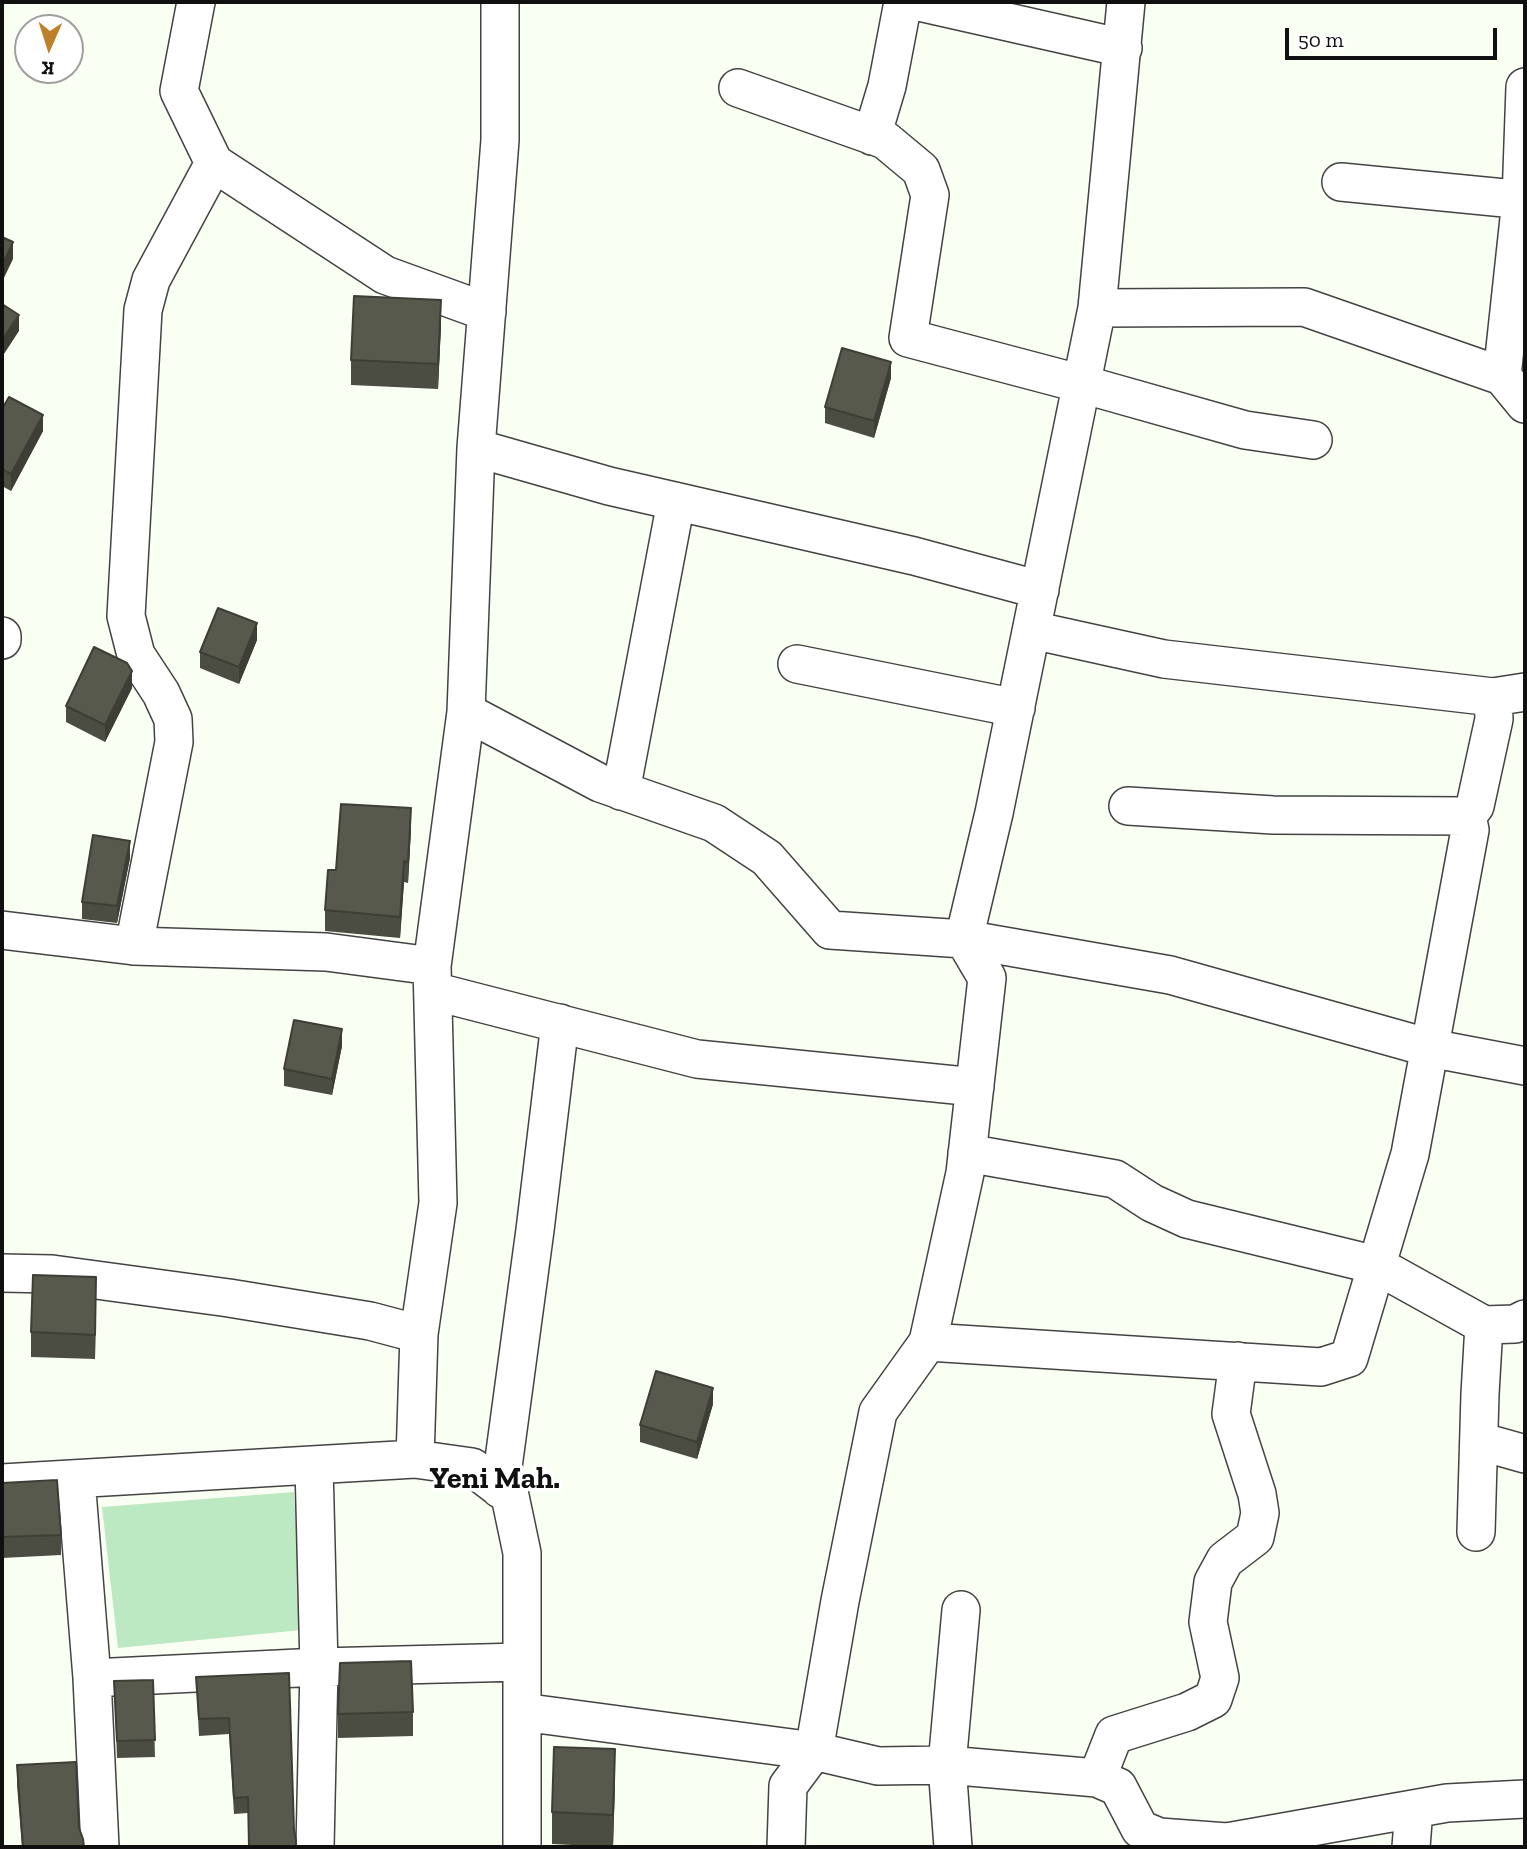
<!DOCTYPE html>
<style>
body{margin:0}
#map{position:relative;width:1527px;height:1849px;overflow:hidden;background:#fafff3;font-family:"Zilla Slab",serif}
canvas{display:block}
.frame{position:absolute;inset:0;border:4px solid #101010;pointer-events:none}
.north{position:absolute;left:14px;top:14px;width:70px;height:70px;box-sizing:border-box;background:#fff;border:2px solid #9f9f9f;border-radius:50%;rotate:183deg;font-size:19px;font-weight:700;line-height:28px;text-align:center;color:#101010}
.north::after{content:'';display:block;margin:auto;width:24px;height:32px;background:#bd802b;clip-path:polygon(50% 0,100% 100%,50% 72%,0 100%)}
.scale{position:absolute;left:1285px;top:28px;width:212px;height:32px;box-sizing:border-box;border:4px solid #101010;border-top:0;padding-left:9px;font-size:21px;line-height:24px;white-space:nowrap;color:#101010;-webkit-text-stroke:5px #fff;paint-order:stroke}
</style>
<div id="map">
<canvas width="1527" height="1849"></canvas>
<div class="frame"></div>
<div class="north">K</div>
<div class="scale">50 m</div>
</div>
<script>
const context = document.querySelector('canvas').getContext('2d');
context.lineJoin = 'round';
function fillPath(path, color) { context.fillStyle = color; context.fill(path, 'evenodd'); }
const shape = rows => new Path2D(rows.map(r => 'M' + r).join(''));
function stroke(path, color, width, dash) { context.strokeStyle = color; context.lineWidth = width; context.lineCap = dash ? 'butt' : 'round'; context.setLineDash(dash || []); context.stroke(path); }
function drawText(font, color, halo, rows, align = 'center') {
  context.font = font + ' "Zilla Slab",serif'; context.lineWidth = 7; context.setLineDash([]); context.textBaseline = 'middle'; context.strokeStyle = halo; context.fillStyle = color; for (const [text, x, y, turn = 0] of rows) {
    context.save(); context.translate(x, y); context.rotate((+turn || 0) * Math.PI / 180); context.textAlign = isNaN(turn) ? turn : align; if (halo) context.strokeText(text, 0, 0); context.fillText(text, 0, 0); context.restore();
  }
}
fillPath(shape([
 [294,1492,302,1630,118,1648,102,1507]
]), '#bde9c2');
const minor = shape([
 [196,2,179,91,214,163,385,275,487,312],
 [919,2,1123,48],
 [738,88,885,140,921,170,930,195,908,338,1082,384,1245,430,1313,440],
 [872,136,887,86,903,2],
 [1341,182,1525,200],
 [1097,308,1304,307,1502,376,1525,404],
 [1502,376,1521,200,1525,87],
 [476,448,609,486,914,556,1040,590],
 [1032,630,1164,659,1493,697,1525,692],
 [2,636,2,640],
 [797,664,1016,708],
 [466,712,600,783,714,823,767,858,830,930,964,939,1170,975,1430,1048,1525,1066],
 [621,791,676,502],
 [1128,806,1273,815,1467,816,1475,806,1494,719,1493,697],
 [2,930,134,946,326,952,432,966],
 [134,946,174,742,173,719,161,693,136,655,126,616,143,310,151,280,214,163],
 [433,991,697,1059,975,1087],
 [967,1153,1115,1179,1152,1203,1187,1219,1376,1265,1484,1325,1515,1324,1525,1319],
 [2,1273,52,1274,229,1298,370,1321,419,1334],
 [928,1342,1321,1367,1349,1358,1410,1154,1470,830,1467,816],
 [1479,1441,1525,1454],
 [415,1459,419,1334,438,1203,432,966,466,712,476,448,500,140,500,2],
 [314,1465,319,1667,315,1847],
 [76,1479,92,1678,100,1847],
 [2,1483,415,1459,472,1467,510,1496,522,1553,522,1847],
 [500,1489,535,1230,560,1023],
 [1476,1532,1480,1394,1484,1325],
 [92,1678,319,1667,522,1662],
 [522,1712,814,1751,878,1766,947,1765,1097,1778,1118,1787,1140,1829,1159,1837,1227,1842,1447,1803,1525,1799],
 [1097,1778,1114,1735,1187,1712,1213,1699,1220,1678,1208,1622,1213,1582,1225,1560,1255,1537,1260,1513,1257,1494,1231,1414,1238,1361],
 [786,1847,788,1786,814,1751,840,1601,878,1412,928,1342,965,1173,987,978,964,939,994,813,1097,308,1126,2],
 [953,1847,947,1765,961,1610],
 [1411,1847,1414,1809]
]);
stroke(minor, '#434343', 40);
stroke(minor, '#fff', 37);
fillPath(shape([
 [441,325,438,389,351,385,351,360],
 [891,378,874,438,825,423,825,407],
 [2,409,43,431,11,491,2,486],
 [257,640,239,684,200,668,200,652],
 [132,688,105,742,66,722,66,706],
 [411,829,408,883,404,882,400,938,325,931,325,910,336,870],
 [130,858,117,923,82,919,82,902],
 [342,1046,332,1095,284,1086,284,1069],
 [96,1301,95,1359,31,1357,31,1332],
 [713,1404,697,1459,640,1442,640,1425],
 [2,1483,61,1535,61,1555,2,1558],
 [289,1673,248,1813,234,1814,229,1734,199,1736,196,1677],
 [153,1680,155,1757,117,1758,114,1681],
 [413,1712,413,1736,338,1738,338,1714],
 [17,1765,79,1828,84,1847,22,1847,17,1785],
 [615,1781,613,1847,552,1844,552,1812]
]), '#4c4d42');
fillPath(shape([
 [13,242,13,259,2,282,2,266],
 [441,300,441,325,438,389,438,364],
 [19,315,19,331,2,357,2,340],
 [891,362,891,378,874,438,874,421],
 [43,415,43,431,11,491,11,474],
 [257,623,257,640,239,684,239,667],
 [132,671,132,688,105,742,105,725],
 [411,808,411,829,408,883,408,862],
 [130,841,130,858,117,923,117,906],
 [404,861,404,882,400,938,400,917],
 [342,1029,342,1046,332,1095,332,1079],
 [96,1277,96,1301,95,1359,95,1335],
 [713,1388,713,1404,697,1459,697,1442],
 [615,1749,615,1781,613,1847,613,1815]
]), '#3e3e36');
const building = shape([
 [2,237,13,242,2,266,2,237],
 [354,296,441,300,438,364,351,360,354,296],
 [2,304,19,315,2,340,2,304],
 [842,348,891,362,874,421,825,407,842,348],
 [9,397,43,415,11,474,2,469,2,409,9,397],
 [218,608,257,623,239,667,200,652,218,608],
 [94,647,127,663,132,671,105,725,66,706,94,647],
 [341,804,411,808,408,862,404,861,400,917,325,910,328,870,336,870,341,804],
 [93,835,130,841,117,906,82,902,93,835],
 [294,1020,342,1029,332,1079,284,1069,294,1020],
 [33,1275,96,1277,95,1335,31,1332,33,1275],
 [656,1371,713,1388,697,1442,640,1425,656,1371],
 [57,1480,61,1535,2,1537,2,1483,57,1480],
 [411,1661,413,1712,338,1714,340,1663,411,1661],
 [289,1673,294,1830,296,1840,296,1847,249,1847,248,1797,234,1798,229,1718,199,1719,196,1677,289,1673],
 [153,1680,155,1740,117,1741,114,1681,153,1680],
 [554,1747,615,1749,613,1815,552,1812,554,1747],
 [76,1762,79,1828,83,1839,84,1847,23,1847,17,1765,76,1762]
]);
fillPath(building, '#58594d');
stroke(building, '#3e3e36', 2);
drawText('bold 30px', '#101010', '#fff', [
 ["Yeni Mah.",495,1479]
]);
</script>
